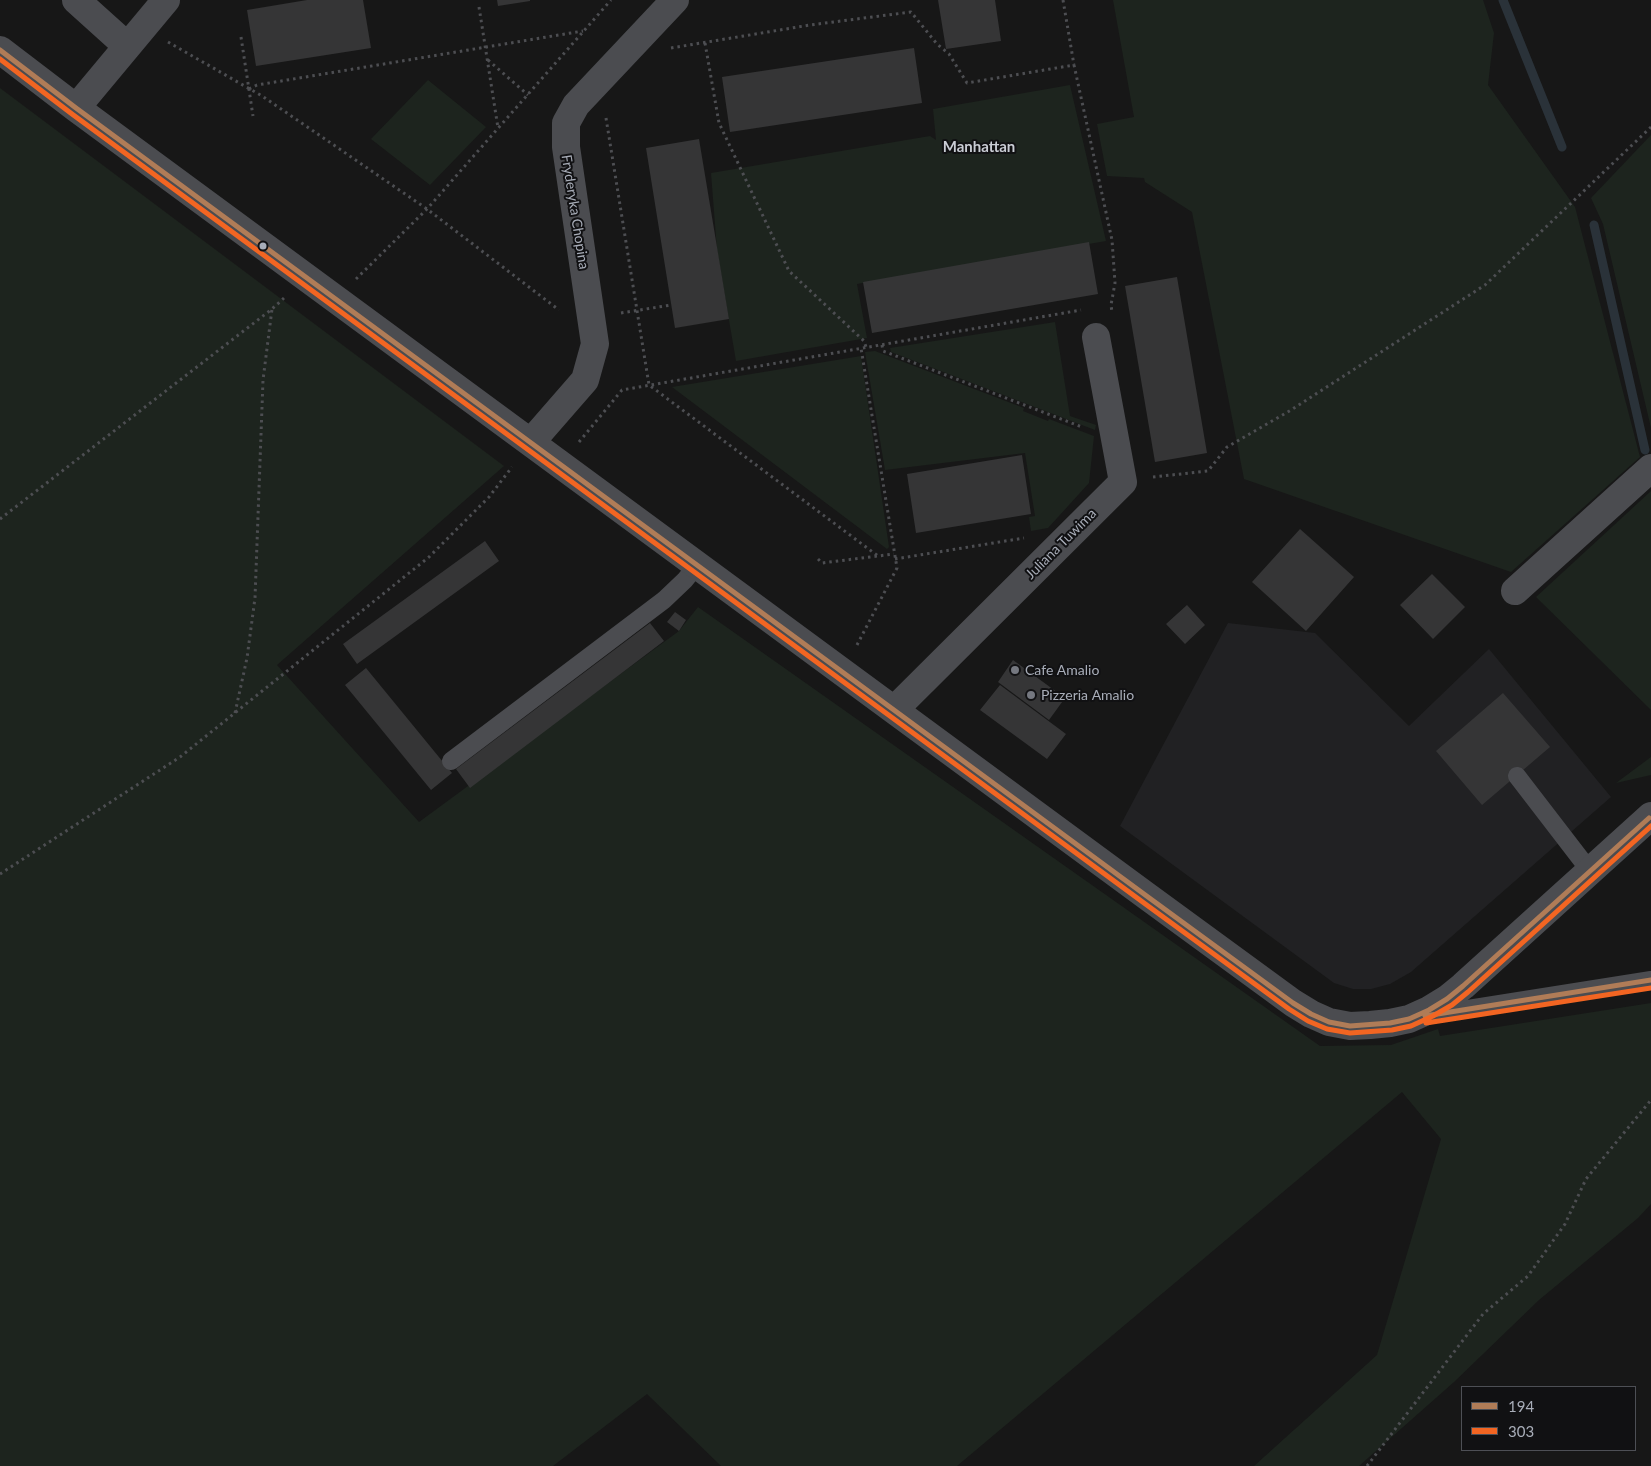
<!DOCTYPE html>
<style>
body{margin:0}
#map{position:relative;width:1651px;height:1466px;overflow:hidden;background:#171717;font-family:Lato,sans-serif}
canvas{display:block}
.legend{position:absolute;left:1461px;top:1386px;width:175px;height:65px;box-sizing:border-box;background:#111113;border:1px solid #4d4f55;margin:0;padding:6px 9px;list-style:none;font-size:15px;color:#a8adb8}
.legend li{display:flex;align-items:center;gap:10px;height:25px}
.legend b{width:25px;border:1px solid #4d4f55}
</style>
<div id="map">
<canvas width="1651" height="1466"></canvas>
<ul class="legend">
<li><b style="height:6px;background:#b07c57"></b>194</li>
<li><b style="height:6px;background:#f26522"></b>303</li>
</ul>
</div>
<script>
const context = document.querySelector('canvas').getContext('2d');
context.lineJoin = 'round';
function fillPath(path, color) { context.fillStyle = color; context.fill(path, 'evenodd'); }
const shape = rows => new Path2D(rows.map(r => 'M' + r).join(''));
function stroke(path, color, width, dash) { context.strokeStyle = color; context.lineWidth = width; context.lineCap = dash ? 'butt' : 'round'; context.setLineDash(dash || []); context.stroke(path); }
function drawText(font, color, halo, rows, align = 'center') {
  context.font = font + ' Lato,sans-serif'; context.lineWidth = 4; context.setLineDash([]); context.textBaseline = 'middle'; context.strokeStyle = halo; context.fillStyle = color; for (const [text, x, y, turn = 0] of rows) {
    context.save(); context.translate(x, y); context.rotate((+turn || 0) * Math.PI / 180); context.textAlign = isNaN(turn) ? turn : align; if (halo) context.strokeText(text, 0, 0); context.fillText(text, 0, 0); context.restore();
  }
}
fillPath(shape([
 [1228,623,1315,633,1409,726,1489,649,1611,797,1411,972,1390,984,1371,989,1353,989,1334,983,1120,826]
]), '#212123');
fillPath(shape([
 [1113,0,1483,0,1494,33,1488,85,1575,207,1640,457,1511,572,1244,479,1192,212,1145,182,1144,178,1107,176,1097,124,1134,117],
 [428,80,486,127,430,185,371,139],
 [1070,85,1106,241,857,284,867,338,736,361,717,250,711,173,930,136,936,140,933,109],
 [0,88,504,466,277,665,419,822,679,631,698,607,1320,1046,1391,1045,1438,1029,1440,1036,1651,1003,1651,1204,1638,1218,1539,1300,1454,1382,1359,1466,1254,1466,1377,1355,1441,1139,1402,1092,957,1466,721,1466,647,1394,553,1466,0,1466],
 [1651,135,1651,428,1603,224,1591,198],
 [1055,322,1070,416,1096,425,1095,430,891,352,890,348],
 [875,351,1024,408,1023,411,1048,421,1049,419,1094,436,1089,483,1048,528,1031,531,1029,517,1035,516,1025,453,885,470,865,352],
 [861,356,889,547,887,549,672,387],
 [1651,491,1651,710,1536,597],
 [1651,757,1651,775,1616,783]
]), '#1d241e');
stroke(shape([
 [1503,0,1562,147],
 [1594,225,1645,450]
]), '#2a3239', 9);
fillPath(shape([
 [307,0,363,0,371,48,256,66,247,10],
 [497,0,530,0,530,1,498,6],
 [938,0,995,0,1001,41,946,49],
 [914,48,922,103,730,132,722,77],
 [699,139,729,319,675,328,646,148],
 [1089,242,1098,294,872,333,863,282],
 [1177,277,1207,453,1155,462,1125,286],
 [1022,455,1031,514,916,533,907,474],
 [1300,529,1354,577,1306,631,1252,582],
 [485,541,499,561,357,664,343,644],
 [1432,574,1465,607,1433,639,1400,605],
 [1187,605,1205,625,1185,644,1166,624],
 [675,612,686,620,679,631,667,622],
 [650,623,664,641,470,788,456,769],
 [1013,660,1065,698,1049,720,998,682],
 [366,668,452,773,431,790,345,685],
 [1000,685,1066,734,1047,759,980,710],
 [1503,693,1550,747,1482,805,1436,751]
]), '#353536');
stroke(shape([
 [1063,0,1074,65],
 [479,7,498,128],
 [241,37,253,116],
 [168,42,262,96,306,126,427,209,559,310],
 [705,43,719,123,789,271,864,341,866,347],
 [671,48,810,25,911,12,937,44,949,54,967,83,1074,65,1112,240,1115,283,1111,305,1112,312],
 [488,60,528,95],
 [249,89,257,85,583,31],
 [606,118,649,385,878,556],
 [356,279,427,209,611,0],
 [621,313,671,305],
 [882,345,883,351,1082,427],
 [579,442,622,390,1081,310],
 [1153,477,1208,471,1227,447,1291,410,1485,285,1651,127],
 [0,519,272,309,284,298],
 [818,559,822,563,894,554],
 [895,559,1024,538],
 [857,645,897,568,861,348],
 [235,713,247,658,255,598,263,380,272,309],
 [0,874,180,757,429,557,489,497,512,467],
 [1367,1466,1483,1314,1528,1276,1565,1224,1586,1179,1651,1100]
]), '#4d4e52', 3, [2.5, 4]);
stroke(shape([
 [451,761,664,600,685,580,697,565],
 [1517,776,1590,871],
 [1430,1015,1651,980]
]), '#4b4c50', 18);
stroke(shape([
 [76,0,127,46],
 [0,50,76,108,1148,897,1293,1003,1311,1014,1329,1022,1350,1026,1370,1025,1390,1023,1409,1019,1429,1010,1447,999,1463,986,1651,816],
 [76,108,166,0],
 [531,442,585,380,595,344,566,147,566,123,576,105,675,0],
 [1515,591,1651,468],
 [894,710,1123,482,1096,337]
]), '#4b4c50', 28);
stroke(shape([
 [0,50,76,108,1148,897,1293,1003,1311,1014,1329,1022,1350,1026,1390,1023,1409,1019,1429,1010,1447,999,1463,986,1649,818],
 [1425,1016,1651,980]
]), '#b07c57', 5);
stroke(shape([
 [0,59,72,114,1144,903,1289,1009,1308,1021,1327,1029,1350,1033,1392,1030,1411,1026,1433,1016,1452,1005,1468,992,1651,826],
 [1426,1023,1651,988]
]), '#f26522', 5);
for (const [x, y, r, color] of [
 [263,246,4.5,"#a8adb8"],
 [1015,670,5,"#757880"],
 [1031,695,5,"#757880"]
]) { const dot = new Path2D(); dot.arc(x, y, r, 0, 2 * Math.PI); context.fillStyle = color; context.fill(dot); stroke(dot, '#111113', 2); }
drawText('14px', '#a8adb8', '#111113', [
 ["Fryderyka Chopina",575,212,81],
 ["Juliana Tuwima",1061,544,-45]
]);
drawText('14px', '#a8adb8', '#111113', [
 ["Cafe Amalio",1025,670],
 ["Pizzeria Amalio",1041,695]
], 'left');
drawText('bold 15px', '#c9ccd4', '#111113', [
 ["Manhattan",979,147]
]);
</script>
